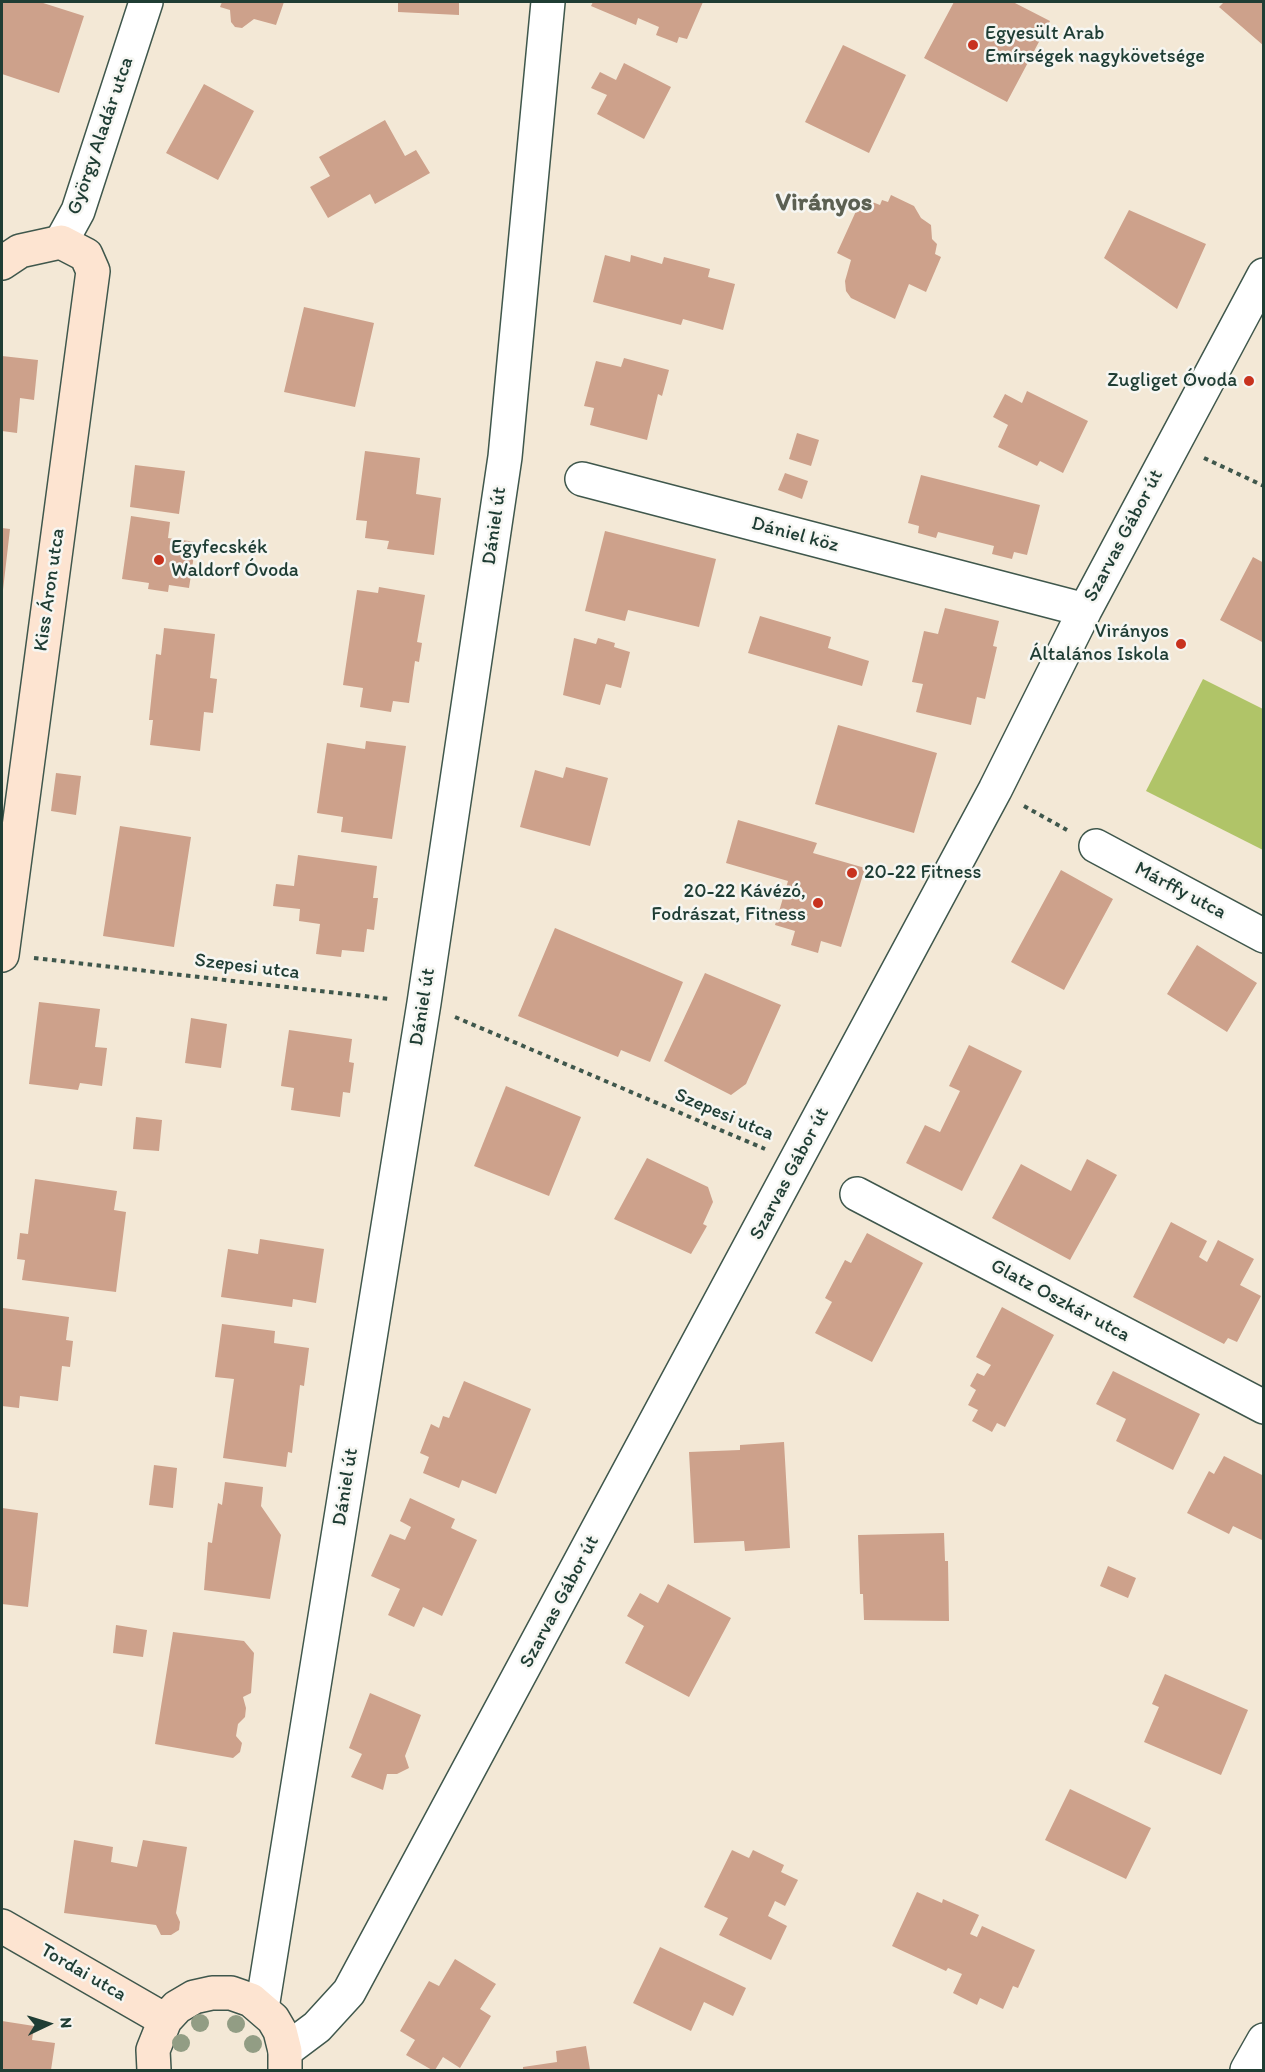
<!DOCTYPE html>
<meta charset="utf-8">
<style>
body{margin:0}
#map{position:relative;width:1265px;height:2072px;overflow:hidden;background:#f3e8d6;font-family:Itim,sans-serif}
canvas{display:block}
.frame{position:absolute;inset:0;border:3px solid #1f3d34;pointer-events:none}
.north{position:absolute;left:18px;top:1994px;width:60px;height:60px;-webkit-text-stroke:4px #f6f6f2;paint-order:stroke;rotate:86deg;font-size:16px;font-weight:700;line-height:24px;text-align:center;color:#1f3d34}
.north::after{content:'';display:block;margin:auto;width:21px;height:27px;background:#1f3d34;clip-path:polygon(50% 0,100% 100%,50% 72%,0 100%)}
</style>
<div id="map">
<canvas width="1265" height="2072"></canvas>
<div class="frame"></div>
<div class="north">N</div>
</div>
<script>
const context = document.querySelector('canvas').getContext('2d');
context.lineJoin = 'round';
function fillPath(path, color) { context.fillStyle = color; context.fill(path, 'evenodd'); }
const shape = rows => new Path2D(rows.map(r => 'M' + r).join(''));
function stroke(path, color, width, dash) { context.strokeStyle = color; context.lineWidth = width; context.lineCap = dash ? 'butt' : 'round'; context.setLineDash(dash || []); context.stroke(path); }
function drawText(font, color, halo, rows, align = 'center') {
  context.font = font + ' Itim,sans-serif'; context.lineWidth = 5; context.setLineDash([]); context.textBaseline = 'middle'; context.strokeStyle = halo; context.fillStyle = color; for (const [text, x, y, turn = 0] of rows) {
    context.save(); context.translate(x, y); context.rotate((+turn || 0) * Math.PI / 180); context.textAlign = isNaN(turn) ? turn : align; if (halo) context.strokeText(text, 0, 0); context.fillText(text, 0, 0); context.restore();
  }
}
fillPath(shape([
 [1203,679,1263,709,1263,850,1146,791]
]), '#b0c468');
fillPath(shape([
 [2,2,40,2,84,16,59,93,2,74],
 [222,2,284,2,276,25,254,19,242,28,235,27,231,22,230,10,220,7],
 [398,2,459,2,459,15,398,12],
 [593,2,703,2,687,39,679,37,677,43,656,35,659,27,638,18,636,25,591,6],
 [954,2,1013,2,1050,21,1007,102,924,58],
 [1224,2,1264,2,1264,46,1219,7],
 [843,45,906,75,869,153,805,122],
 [624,63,671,87,644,139,597,114,607,95,591,88,600,72,616,80],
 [204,84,254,111,218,180,166,153],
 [385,120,405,156,416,150,430,173,375,204,370,194,328,218,310,187,330,176,319,157],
 [891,195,914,206,921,218,931,225,932,239,937,244,935,254,941,257,926,292,909,284,895,319,851,298,846,291,845,281,851,260,837,253,862,198,880,205,882,200,888,202],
 [1129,210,1206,244,1177,309,1104,258],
 [605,255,630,262,631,255,662,264,664,257,710,269,708,277,735,284,723,330,683,319,681,325,593,302],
 [304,307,374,323,355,407,284,392],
 [2,356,38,360,34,400,20,398,17,433,2,431],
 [624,358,669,370,662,396,658,394,647,440,590,425,594,408,584,406,596,361,621,367],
 [1027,391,1088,421,1063,473,1040,461,1037,466,998,447,1008,425,993,417,1005,394,1022,403],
 [797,433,819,440,811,466,789,459],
 [365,451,420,458,416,494,441,498,434,555,387,549,389,541,365,538,367,521,356,520],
 [135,465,185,471,179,514,130,507],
 [785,473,808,481,802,499,778,490],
 [921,475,1040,505,1027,555,1014,552,1012,559,992,554,994,546,938,532,936,538,918,533,919,526,908,523],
 [131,516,170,522,168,538,196,542,189,588,169,585,168,592,148,589,149,583,122,579],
 [2,528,10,529,3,590,2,590],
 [605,531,716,559,699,627,628,610,625,621,585,611],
 [1253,557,1264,563,1264,643,1220,620],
 [379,587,425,595,417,642,422,643,419,662,415,661,409,703,393,701,391,712,360,707,363,688,343,685,357,590,378,593],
 [945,608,999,621,993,646,997,647,985,699,977,697,971,725,916,712,923,684,912,682,924,631,938,634],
 [760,616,831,637,828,648,869,661,862,686,748,653],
 [164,628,215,634,210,678,217,679,213,713,204,712,200,751,150,745,153,720,149,720,156,654,161,655],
 [574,638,596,644,598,638,615,643,614,647,630,652,621,688,606,684,600,705,563,695],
 [838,725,937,753,914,833,815,804],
 [366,741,406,746,392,839,341,832,343,817,317,813,327,743,365,749],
 [566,767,608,778,590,846,520,827,535,770,563,778],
 [56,773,81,776,76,815,51,811],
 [738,820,817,843,813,853,865,868,841,947,821,941,818,953,791,945,795,931,775,925,788,881,726,863],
 [120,826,191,837,174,947,103,936],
 [298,855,377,866,373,898,378,898,374,930,367,929,364,952,342,950,341,957,316,954,320,924,299,921,300,909,273,906,276,884,294,886],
 [1061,870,1113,899,1064,990,1011,962],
 [555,928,683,982,650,1062,621,1050,618,1057,518,1016],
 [1197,945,1257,983,1227,1032,1167,994],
 [705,973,781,1005,746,1084,731,1095,664,1061],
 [39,1002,100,1009,95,1047,107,1048,102,1086,80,1083,78,1090,29,1084],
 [191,1018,227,1024,221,1068,185,1063],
 [289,1030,352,1039,349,1062,354,1063,350,1093,343,1092,340,1117,291,1110,294,1088,281,1086],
 [969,1045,1022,1071,962,1191,906,1163,925,1125,940,1132,960,1091,949,1086],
 [506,1086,581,1117,549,1196,474,1166],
 [136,1117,162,1120,159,1151,133,1149],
 [647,1158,708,1187,713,1202,703,1224,707,1226,691,1254,614,1219],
 [1087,1159,1117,1175,1070,1260,992,1218,1021,1164,1071,1191],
 [35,1179,117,1191,114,1210,126,1212,116,1292,22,1280,25,1260,17,1259,20,1233,28,1234],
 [1171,1222,1207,1241,1199,1257,1207,1262,1218,1240,1254,1259,1240,1285,1261,1296,1237,1342,1228,1338,1224,1344,1133,1297],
 [867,1233,923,1263,872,1362,815,1333,832,1302,825,1298,845,1260,851,1263],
 [260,1239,324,1249,316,1303,293,1299,292,1307,221,1297,228,1249,258,1254],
 [1002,1307,1054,1335,1005,1427,997,1423,992,1432,972,1421,978,1410,968,1405,976,1390,970,1386,977,1373,984,1376,991,1365,976,1357],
 [3,1308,69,1317,66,1340,73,1341,70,1367,62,1366,58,1401,20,1396,19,1408,2,1406],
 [222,1324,275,1331,274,1343,309,1348,304,1386,300,1385,292,1453,288,1452,286,1467,223,1458,234,1379,215,1377],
 [1113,1371,1200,1414,1173,1470,1116,1441,1126,1419,1096,1404],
 [464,1381,531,1409,496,1494,462,1480,459,1488,423,1473,429,1457,420,1453,431,1424,439,1428,443,1416,449,1418],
 [784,1442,790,1548,745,1551,744,1541,694,1543,689,1452,740,1450,740,1445],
 [1224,1456,1264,1476,1264,1541,1233,1526,1229,1534,1187,1513,1209,1471,1214,1474],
 [154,1465,177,1468,173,1508,149,1505],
 [225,1482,263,1487,261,1506,281,1535,270,1599,204,1590,208,1542,212,1543,218,1503,222,1505],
 [410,1498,455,1519,451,1528,477,1540,442,1616,423,1607,414,1627,388,1615,400,1589,371,1576,390,1534,405,1540,411,1527,400,1521],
 [2,1508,38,1513,28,1607,2,1604],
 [944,1533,945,1561,948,1561,949,1621,864,1620,863,1594,860,1594,858,1535],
 [1108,1566,1136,1578,1128,1598,1100,1586],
 [668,1584,731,1618,689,1697,625,1663,644,1626,627,1616,640,1593,658,1603],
 [116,1625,147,1630,143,1657,113,1653],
 [173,1632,244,1641,254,1653,251,1693,243,1697,246,1708,245,1717,238,1724,236,1736,242,1743,240,1752,233,1758,155,1744],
 [1165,1674,1248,1710,1221,1775,1144,1742,1159,1707,1152,1704],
 [370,1693,421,1715,405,1756,409,1768,397,1774,387,1774,383,1790,351,1777,362,1754,349,1748],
 [1070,1789,1151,1828,1126,1879,1045,1840],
 [74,1840,113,1847,111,1862,137,1867,143,1840,187,1847,176,1913,180,1922,179,1930,171,1935,161,1935,156,1925,64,1913],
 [732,1850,749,1858,753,1850,784,1865,781,1872,798,1880,785,1906,775,1901,768,1916,787,1926,771,1960,719,1935,728,1918,704,1907],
 [917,1892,942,1903,943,1899,979,1915,970,1934,977,1937,982,1926,1035,1950,1018,1988,1013,1986,1003,2009,980,1998,977,2005,953,1993,962,1974,948,1968,946,1971,892,1946],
 [660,1947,746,1988,733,2016,704,2002,691,2031,633,2003],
 [455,1959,496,1984,480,2009,491,2016,460,2068,443,2057,435,2070,432,2070,406,2055,415,2040,400,2031,429,1981,439,1986],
 [2,2021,34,2026,32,2040,55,2043,51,2070,2,2070],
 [586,2046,590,2070,523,2070,523,2067,557,2062,556,2051]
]), '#cda18b');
const street = shape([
 [61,242,78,211,146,2],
 [582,479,1085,610],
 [1096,846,1264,936],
 [857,1194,1264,1407],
 [262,2008,424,1003,505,457,548,2],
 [285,2051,317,2027,349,1992,995,790,1085,610,1264,275],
 [1247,2070,1264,2040]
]);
const secondary = shape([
 [2,263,20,251,61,242,86,255,93,271,2,955],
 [2,1926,165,2020],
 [154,2070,153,2050,165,2020,177,2007,194,1997,212,1993,231,1993,251,2000,273,2019,280,2031,285,2051,285,2070]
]);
stroke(street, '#3f574c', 36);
stroke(secondary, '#3f574c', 36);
stroke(shape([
 [1204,458,1264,486],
 [1024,806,1067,830],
 [34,958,390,999],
 [455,1017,765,1149]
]), '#3f574c', 4, [4.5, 4.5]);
stroke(street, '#fff', 33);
stroke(secondary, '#fde4d1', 33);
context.fillStyle = '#929d84';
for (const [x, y] of [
 [200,2023],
 [236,2024],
 [181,2043],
 [253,2044]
]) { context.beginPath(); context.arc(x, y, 9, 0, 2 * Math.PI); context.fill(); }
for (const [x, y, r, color] of [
 [973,45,6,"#c8321e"],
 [1249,381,6,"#c8321e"],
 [159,560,6,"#c8321e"],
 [1181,644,6,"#c8321e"],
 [852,873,6,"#c8321e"],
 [818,903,6,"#c8321e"]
]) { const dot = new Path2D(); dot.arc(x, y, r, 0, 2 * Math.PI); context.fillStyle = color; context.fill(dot); stroke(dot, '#f6f6f2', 2); }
drawText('20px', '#1f3d34', '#f6f6f2', [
 ["Egyesült Arab",985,34],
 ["Emírségek nagykövetsége",985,57],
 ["Zugliget Óvoda",1237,381,"right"],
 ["Egyfecskék",171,548],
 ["Waldorf Óvoda",171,571],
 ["Virányos",1169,632,"right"],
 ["Általános Iskola",1169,655,"right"],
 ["20-22 Fitness",864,873],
 ["20-22 Kávézó,",806,892,"right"],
 ["Fodrászat, Fitness",806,915,"right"]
], 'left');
drawText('20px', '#1f3d34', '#f6f6f2', [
 ["György Aladár utca",101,136,-71],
 ["Dániel út",495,526,-82],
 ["Dániel köz",795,535,15],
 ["Szarvas Gábor út",1124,536,-62],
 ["Kiss Áron utca",50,590,-82],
 ["Márffy utca",1180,891,28],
 ["Szepesi utca",247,967,7],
 ["Dániel út",423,1007,-81],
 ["Szepesi utca",724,1115,23],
 ["Szarvas Gábor út",790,1174,-62],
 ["Glatz Oszkár utca",1060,1301,28],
 ["Dániel út",346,1487,-81],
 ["Szarvas Gábor út",560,1602,-62],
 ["Tordai utca",83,1973,30]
]);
drawText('bold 26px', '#5c6052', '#f6f6f2', [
 ["Virányos",824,203]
]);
</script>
